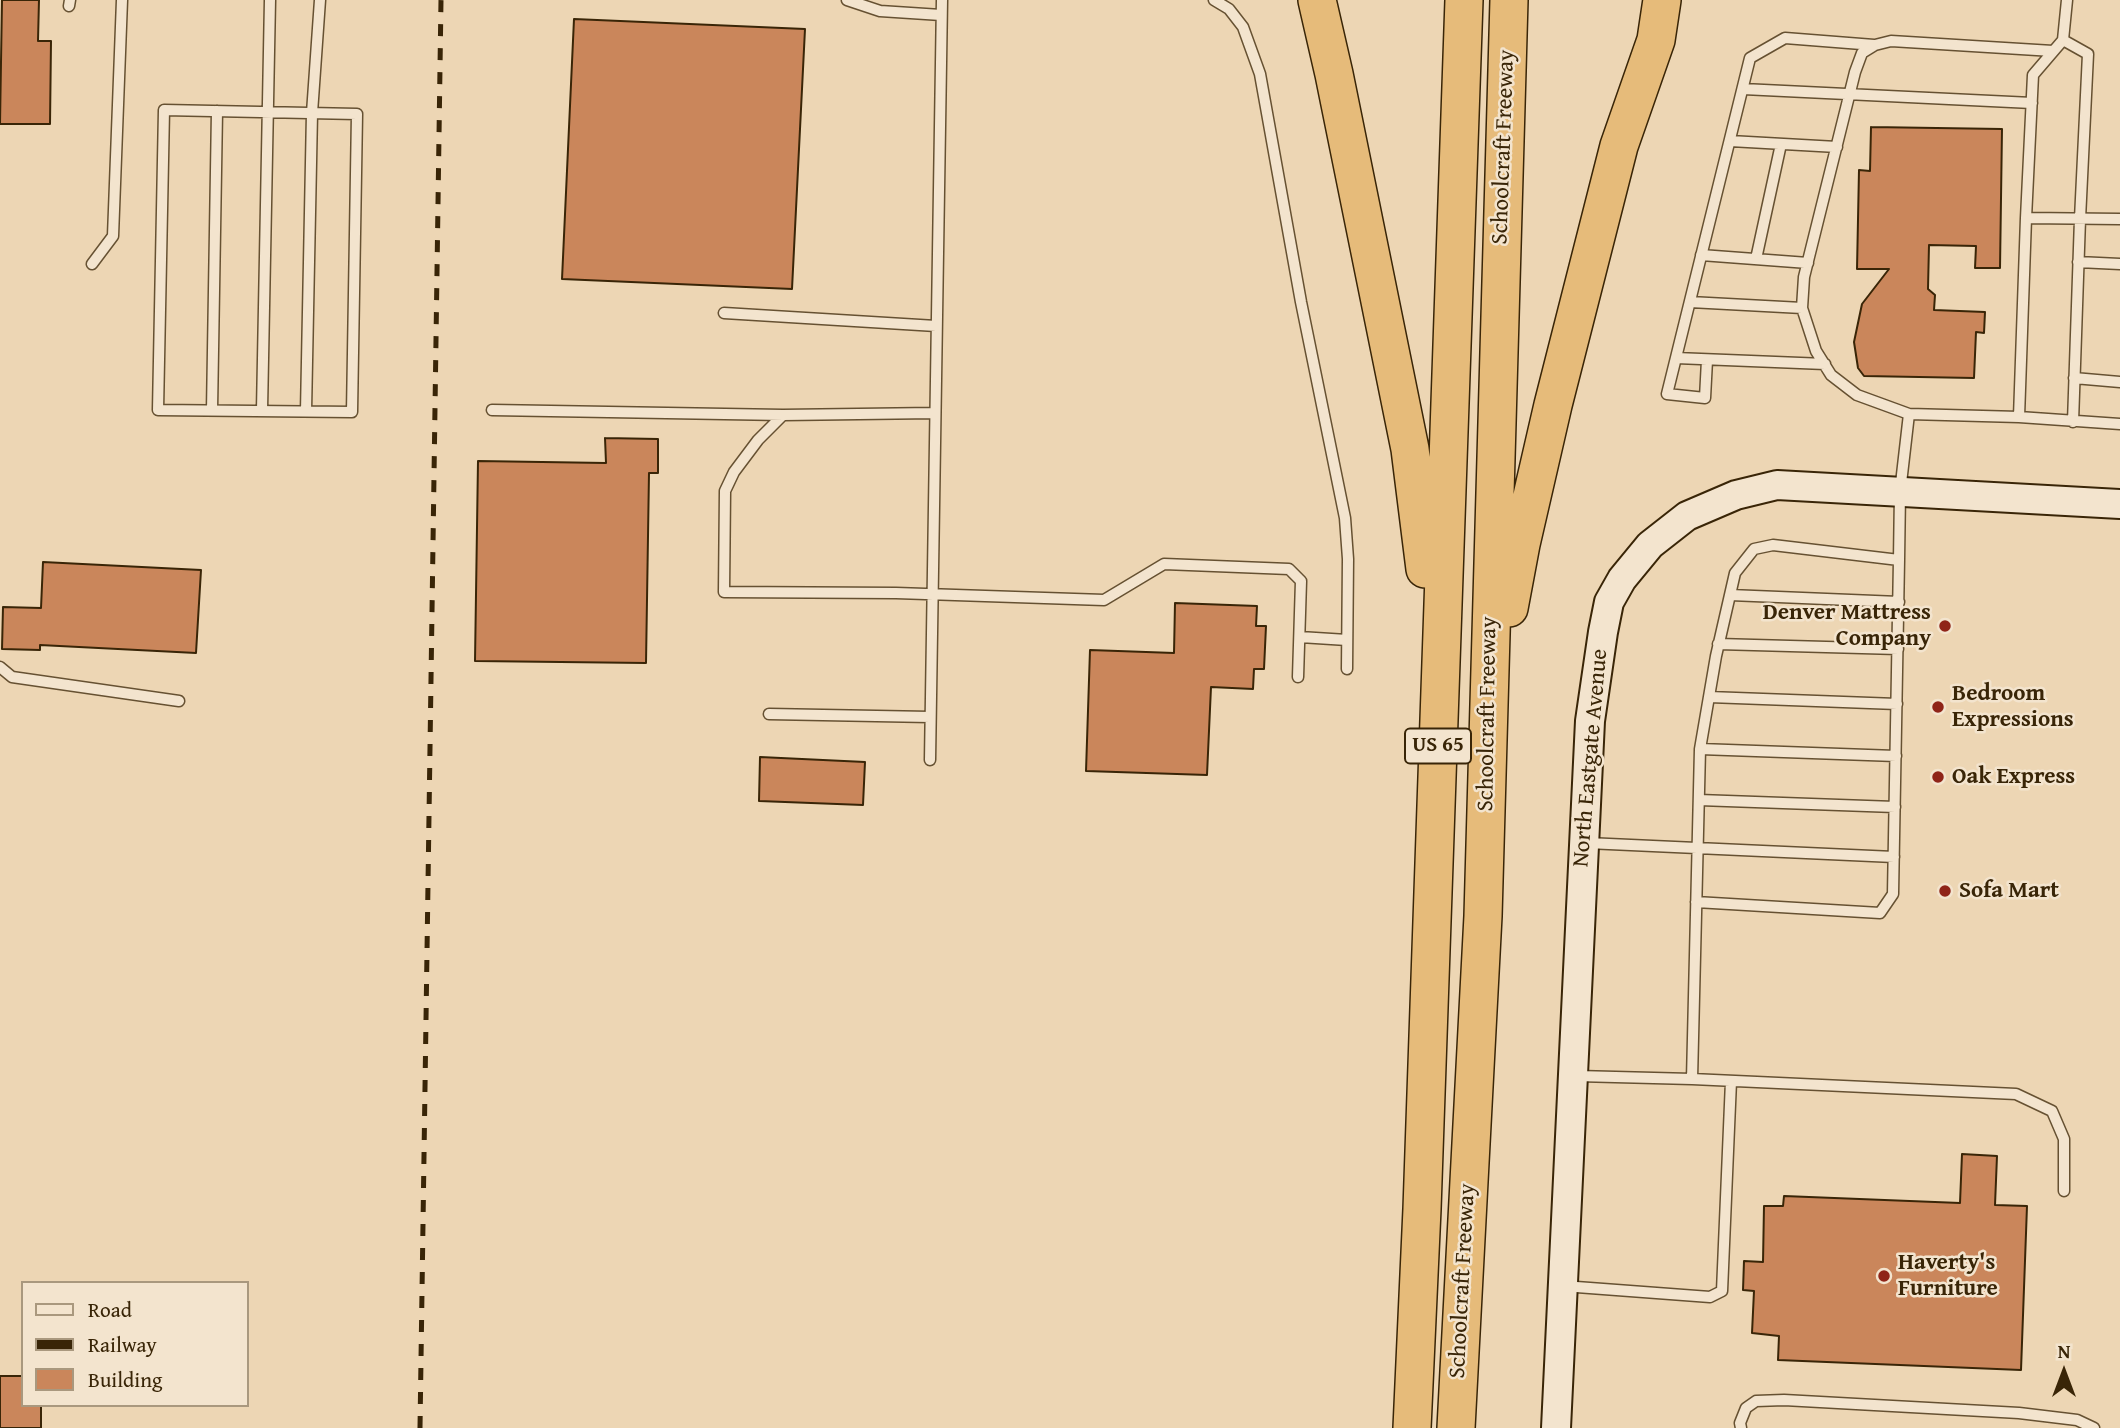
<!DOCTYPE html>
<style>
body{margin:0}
#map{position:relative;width:2120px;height:1428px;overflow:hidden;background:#edd6b4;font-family:"Gentium Book Plus",serif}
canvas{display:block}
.legend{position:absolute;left:21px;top:1281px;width:228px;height:126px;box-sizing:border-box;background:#f3e4ce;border:2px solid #a9987e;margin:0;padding:9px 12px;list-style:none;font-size:21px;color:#392507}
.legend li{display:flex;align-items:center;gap:14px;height:35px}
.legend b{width:35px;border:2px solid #a9987e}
.north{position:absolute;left:2029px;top:1337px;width:70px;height:70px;-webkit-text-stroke:5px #f3e4ce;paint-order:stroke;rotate:0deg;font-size:19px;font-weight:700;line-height:28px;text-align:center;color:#392507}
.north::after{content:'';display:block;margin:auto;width:24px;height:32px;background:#392507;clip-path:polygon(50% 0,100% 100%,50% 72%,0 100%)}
</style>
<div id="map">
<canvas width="2120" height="1428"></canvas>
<ul class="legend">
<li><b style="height:9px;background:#f3e4ce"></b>Road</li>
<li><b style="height:9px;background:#392507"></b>Railway</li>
<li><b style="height:19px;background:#ca865b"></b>Building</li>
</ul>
<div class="north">N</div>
</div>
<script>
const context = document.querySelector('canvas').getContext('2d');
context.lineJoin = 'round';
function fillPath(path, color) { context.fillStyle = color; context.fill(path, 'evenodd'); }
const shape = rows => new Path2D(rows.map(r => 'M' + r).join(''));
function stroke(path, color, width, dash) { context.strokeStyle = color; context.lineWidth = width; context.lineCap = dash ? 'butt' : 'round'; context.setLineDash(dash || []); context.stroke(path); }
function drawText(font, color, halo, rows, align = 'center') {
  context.font = font + ' "Gentium Book Plus",serif'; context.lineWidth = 5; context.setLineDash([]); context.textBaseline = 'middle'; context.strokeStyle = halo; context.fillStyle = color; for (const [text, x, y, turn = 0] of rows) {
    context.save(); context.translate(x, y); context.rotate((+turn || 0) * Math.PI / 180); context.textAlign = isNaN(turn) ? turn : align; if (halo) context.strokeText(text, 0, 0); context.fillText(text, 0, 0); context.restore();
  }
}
const building = shape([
 [2,0,39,0,38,41,51,41,50,124,0,124,2,0],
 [574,19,805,29,792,289,562,279,574,19],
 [1871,127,2002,129,2000,268,1975,268,1976,246,1929,245,1928,289,1935,295,1934,310,1985,312,1984,333,1976,332,1974,378,1864,376,1858,368,1854,342,1862,304,1889,269,1857,269,1859,170,1870,171,1871,127],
 [605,438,658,439,658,473,649,473,646,663,475,661,478,461,606,463,605,438],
 [43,562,201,570,196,653,40,645,40,650,2,649,3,607,41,608,43,562],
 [1175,603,1257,606,1256,626,1266,626,1264,669,1254,669,1253,689,1211,687,1207,775,1086,771,1090,650,1174,653,1175,603],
 [760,757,865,762,863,805,759,801,760,757],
 [1962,1154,1997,1156,1995,1205,2027,1206,2021,1370,1778,1360,1779,1336,1752,1333,1754,1291,1743,1290,1744,1261,1763,1262,1764,1206,1783,1206,1784,1196,1960,1203,1962,1154],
 [0,1376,23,1376,23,1405,41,1405,41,1428,0,1428,0,1376]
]);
fillPath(building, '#ca865b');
stroke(building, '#392507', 2);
const lane = shape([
 [847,0,880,11,941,15],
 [1214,0,1229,9,1243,27,1260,74,1301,302,1345,518,1348,559,1347,669],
 [2067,0,2063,40,2033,75,2026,218,2120,219],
 [69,6,70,0],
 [2063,40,2088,54,2080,219,2073,422],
 [1743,89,2032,103],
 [164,110,357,114,352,412,158,410,164,110],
 [1730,141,1837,147],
 [1701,255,1808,263],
 [1756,259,1781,144],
 [2078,262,2120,264],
 [92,264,113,236,122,0],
 [1690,302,1802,308],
 [724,313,936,326],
 [1676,358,1825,364],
 [1707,360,1705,398,1667,394,1750,58,1785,38,1874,45],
 [2074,378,2120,382],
 [212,410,217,111],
 [262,410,270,0],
 [492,410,783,415,934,413],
 [306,411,312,113,320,0],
 [1909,414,1857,395,1831,375,1816,351,1802,308,1804,277,1855,72,1862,53,1875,45,1891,41,2053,51],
 [783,415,758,440,734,472,725,491,724,592,896,593,1104,600,1164,564,1289,569,1301,581,1298,677],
 [2019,417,2120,424],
 [1730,595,1899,602],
 [1300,637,1347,640],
 [1718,644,1898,649],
 [0,667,12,677,179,701],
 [1709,697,1897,704],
 [769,714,930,717],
 [1700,749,1896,756],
 [930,760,942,0],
 [1699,800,1895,807],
 [1587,843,1894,857],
 [1696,902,1880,913,1893,894,1899,560],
 [1577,1076,1692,1079,2016,1094,2052,1111,2064,1139,2064,1191],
 [1692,1079,1700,749,1716,656,1735,573,1754,549,1773,545,1899,560,1900,492,1909,414,2019,417,2026,218],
 [1563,1286,1710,1297,1722,1291,1731,1081],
 [1741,1428,1740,1423,1746,1408,1756,1401,1784,1400,2019,1413,2077,1420,2094,1428]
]);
const secondary = shape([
 [1556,1428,1590,721,1603,632,1609,602,1622,579,1650,545,1687,516,1736,495,1777,485,2120,504]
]);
const highway = shape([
 [1317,0,1334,74,1410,449,1425,569],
 [1509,608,1521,544,1553,405,1619,146,1656,40,1662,0],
 [1412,1428,1422,1209,1464,0],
 [1456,1428,1483,916,1509,0]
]);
stroke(lane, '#665132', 13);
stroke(secondary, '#392507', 32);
stroke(highway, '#392507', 40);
stroke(lane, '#f3e4ce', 10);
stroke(secondary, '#f3e4ce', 28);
stroke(highway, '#e6bb7a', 37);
stroke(shape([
 [420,1428,441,0]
]), '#392507', 5, [12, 12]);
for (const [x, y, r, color] of [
 [1945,626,7,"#8f2418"],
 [1938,707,7,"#8f2418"],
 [1938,777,7,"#8f2418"],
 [1945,891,7,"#8f2418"],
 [1884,1276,7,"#8f2418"]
]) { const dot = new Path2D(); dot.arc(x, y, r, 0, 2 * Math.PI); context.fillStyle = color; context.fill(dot); stroke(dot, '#f3e4ce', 2.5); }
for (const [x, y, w] of [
 [1438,746,66]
]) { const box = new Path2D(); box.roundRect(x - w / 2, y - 17.5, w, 35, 5); context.fillStyle = '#f3e4ce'; context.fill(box); stroke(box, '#392507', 2); }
drawText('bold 21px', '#392507', null, [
 ["US 65",1438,746]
]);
drawText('23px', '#392507', '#f3e4ce', [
 ["Schoolcraft Freeway",1504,147,-88],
 ["Schoolcraft Freeway",1488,714,-89],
 ["North Eastgate Avenue",1591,758,-85],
 ["Schoolcraft Freeway",1463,1281,-87]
]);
drawText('bold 23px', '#392507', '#f3e4ce', [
 ["Denver Mattress",1931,613,"right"],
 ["Company",1931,639,"right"],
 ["Bedroom",1952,694],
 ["Expressions",1952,720],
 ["Oak Express",1952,777],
 ["Sofa Mart",1959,891],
 ["Haverty's",1898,1263],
 ["Furniture",1898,1289]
], 'left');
</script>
